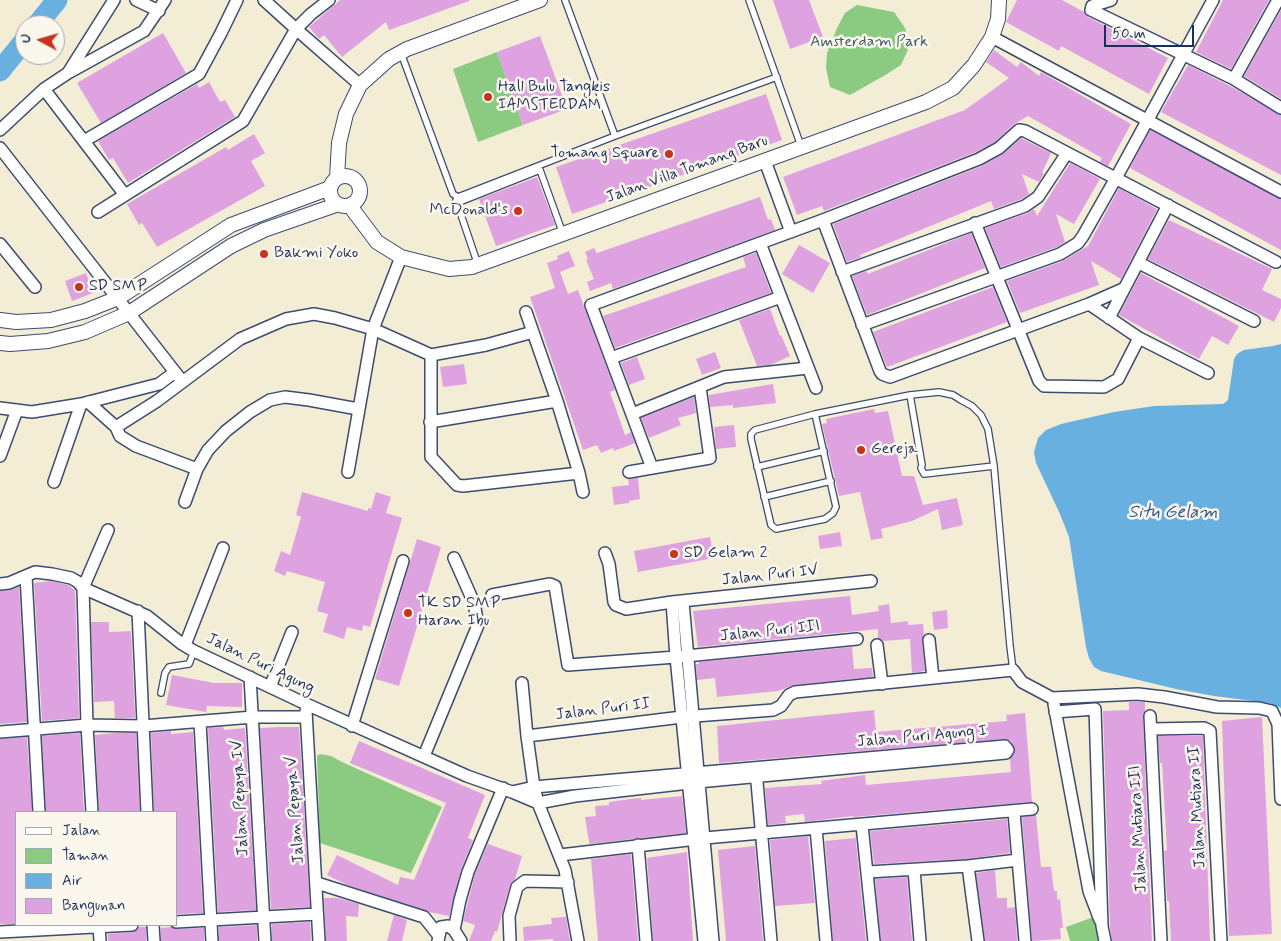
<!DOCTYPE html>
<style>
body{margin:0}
#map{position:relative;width:1281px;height:941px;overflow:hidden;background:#f3edd6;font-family:Mynerve,sans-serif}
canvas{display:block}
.legend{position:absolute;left:15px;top:811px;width:162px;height:115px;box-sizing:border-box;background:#fbf7ec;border:1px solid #a1a7b3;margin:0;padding:6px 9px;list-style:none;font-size:15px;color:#1b2f5e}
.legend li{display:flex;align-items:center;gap:10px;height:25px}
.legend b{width:25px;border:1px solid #a1a7b3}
.north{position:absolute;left:15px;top:15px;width:50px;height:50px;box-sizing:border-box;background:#fbf7ec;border:1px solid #a1a7b3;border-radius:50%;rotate:276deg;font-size:14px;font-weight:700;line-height:20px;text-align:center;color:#1b2f5e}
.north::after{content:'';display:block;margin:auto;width:18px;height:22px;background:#c8321e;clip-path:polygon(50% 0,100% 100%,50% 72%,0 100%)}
.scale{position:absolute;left:1104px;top:25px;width:90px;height:22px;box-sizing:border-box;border:2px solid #1b2f5e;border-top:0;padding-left:6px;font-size:15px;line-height:18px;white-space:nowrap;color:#1b2f5e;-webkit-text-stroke:4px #fbf7ec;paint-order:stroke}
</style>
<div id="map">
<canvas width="1281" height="941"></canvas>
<ul class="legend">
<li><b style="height:6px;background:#fff"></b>Jalan</li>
<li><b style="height:14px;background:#8aca81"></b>Taman</li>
<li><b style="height:14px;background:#67b0df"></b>Air</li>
<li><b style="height:14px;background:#dfa2e1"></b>Bangunan</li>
</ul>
<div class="north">U</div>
<div class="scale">50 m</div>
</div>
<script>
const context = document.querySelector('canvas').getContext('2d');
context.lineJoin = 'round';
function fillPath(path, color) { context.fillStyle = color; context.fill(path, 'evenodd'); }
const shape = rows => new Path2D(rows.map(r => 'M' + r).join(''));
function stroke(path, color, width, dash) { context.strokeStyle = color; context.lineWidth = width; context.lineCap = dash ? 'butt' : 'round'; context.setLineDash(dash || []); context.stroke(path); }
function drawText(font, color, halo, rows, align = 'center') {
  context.font = font + ' Mynerve,sans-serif'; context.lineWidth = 5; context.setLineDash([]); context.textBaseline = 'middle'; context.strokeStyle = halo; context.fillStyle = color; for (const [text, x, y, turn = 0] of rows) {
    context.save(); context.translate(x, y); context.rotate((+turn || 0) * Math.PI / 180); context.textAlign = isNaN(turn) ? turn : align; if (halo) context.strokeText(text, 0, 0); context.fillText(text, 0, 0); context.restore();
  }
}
fillPath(shape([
 [857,5,894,12,905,28,910,45,901,65,887,74,850,95,830,87,826,68,827,53,837,28,845,13],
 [497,52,523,125,478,142,453,69],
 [320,754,331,756,342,762,442,807,411,873,320,843,317,756],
 [1099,915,1105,941,1070,941,1066,927]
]), '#8aca81');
fillPath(shape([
 [1281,344,1281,708,1270,703,1214,696,1176,689,1101,671,1094,667,1089,658,1086,647,1069,537,1060,514,1036,463,1034,452,1038,438,1046,430,1061,424,1114,412,1154,406,1223,404,1228,400,1234,359,1237,354,1244,350,1273,346]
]), '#67b0df');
stroke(shape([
 [37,25,57,0],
 [0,71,25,40]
]), '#67b0df', 21);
fillPath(shape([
 [340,0,469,0,469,1,389,30,386,22,342,57,324,35,319,39,309,27],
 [773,0,809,0,823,37,790,49],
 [1017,0,1062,0,1084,12,1088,17,1168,58,1149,94,1061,46,1059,51,1006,22],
 [1223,0,1269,0,1231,69,1196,52],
 [1281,10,1281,99,1244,76],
 [163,33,186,73,101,123,77,83],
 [540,36,567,109,523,125,497,52],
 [994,50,1017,67,1021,62,1039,76,1041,72,1131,124,1108,166,1100,162,1102,158,1028,116,1014,124,995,142,976,152,824,211,822,206,797,215,783,177,965,110,1009,78,986,62],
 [1188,65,1230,86,1281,115,1281,175,1161,112],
 [209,82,220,102,225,100,235,117,128,183,113,158,109,160,98,141,197,84,199,88],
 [766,94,782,140,572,214,556,167],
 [1150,130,1281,199,1281,250,1130,168],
 [254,134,265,153,251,161,265,186,157,247,142,223,139,225,127,204,226,147,228,150],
 [1021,138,1051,153,1042,173,1044,174,1039,182,1022,174,1029,194,1022,199,994,209,991,201,860,255,861,257,847,262,833,224,982,166,1003,154],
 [1070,163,1100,179,1074,224,1056,214,1065,242,1057,247,1001,267,985,228,1028,213,1034,209,1037,216],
 [537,177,555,225,496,246,479,199],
 [1119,188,1157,209,1121,279,1091,261,1099,285,1020,313,1007,281,1063,261,1088,246],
 [760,197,768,220,771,219,775,230,613,289,611,283,590,291,587,282,594,279,586,260,588,259,585,252,594,248,597,253],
 [1169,220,1272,269,1262,290,1281,299,1281,308,1274,322,1148,259],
 [971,233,985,268,867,315,852,276,866,271,868,274],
 [799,245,830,263,813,293,782,274],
 [569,251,575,266,560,272,568,294,578,290,615,390,610,392,625,435,631,432,635,443,614,451,613,448,601,453,597,445,583,450,530,297,555,288,547,263,558,259,557,256],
 [756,253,771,293,615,348,603,316,746,267,743,257],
 [86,273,93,293,72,301,65,281],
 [1141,273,1239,326,1228,345,1212,336,1199,359,1119,315],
 [993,287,1007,322,887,367,873,332],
 [770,309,780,336,781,335,790,356,770,365,757,366,739,320],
 [715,352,721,368,702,375,696,359],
 [637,357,645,379,629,385,621,363],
 [464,364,467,384,443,387,440,367],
 [773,384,776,403,733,408,733,405,710,407,709,395],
 [694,397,696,413,678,418,681,425,649,438,641,418],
 [874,409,875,413,888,411,902,476,914,476,923,505,957,498,963,525,942,530,938,509,912,521,881,529,883,538,871,540,860,492,839,496,822,424,827,423,826,419],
 [734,425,736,447,716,449,714,427],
 [638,478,640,499,629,501,629,503,614,505,612,487,629,485,628,479],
 [302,492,368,511,368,508,371,509,376,492,391,497,386,513,402,518,370,627,363,625,362,631,347,627,344,639,323,632,328,614,317,611,325,582,287,571,285,576,274,571,281,551,290,555,301,517,296,515],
 [840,532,842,546,820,549,818,536],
 [710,537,714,558,638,572,634,551],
 [417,539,441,547,399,686,375,679],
 [51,581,68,585,75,590,79,718,42,721,34,583],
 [19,587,27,722,0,724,0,591,10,590],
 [850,596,852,615,879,611,878,606,889,604,891,623,908,621,908,625,923,624,924,634,922,641,925,671,912,673,910,639,883,641,878,638,878,629,698,647,693,611],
 [947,610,948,628,934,630,932,612],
 [91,622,109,622,109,632,131,631,135,718,115,718,114,701,94,702],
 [852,647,854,669,872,668,873,677,794,685,778,691,717,697,715,678,697,680,696,664,699,664,699,662],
 [172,675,214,683,242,683,242,707,207,706,206,712,166,705],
 [1129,702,1145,702,1145,710,1143,716,1152,941,1112,941,1110,927,1103,711,1129,710],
 [874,710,876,732,1007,721,1006,715,1025,713,1032,802,853,817,853,816,805,822,804,814,785,816,786,823,768,825,765,788,822,784,821,781,865,775,866,785,1011,772,1010,759,1014,754,1015,749,1011,741,1005,739,719,763,717,726],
 [1262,717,1272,934,1229,936,1222,721],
 [223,727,224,730,245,728,256,910,218,912,208,728],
 [279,727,299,727,310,907,271,909,260,728],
 [171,731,171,734,193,732,203,913,176,914,176,812,154,812,151,733],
 [80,733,84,812,46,812,42,736],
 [115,733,136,733,140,812,99,812,95,735],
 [1158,736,1203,736,1210,941,1171,941,1169,901,1167,901,1164,851,1167,850,1162,763,1160,763],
 [27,737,32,812,16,812,16,924,0,924,0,739],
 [359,741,485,795,468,838,473,840,461,870,449,916,429,912,347,885,327,875,337,855,398,885,400,877,414,880,446,803,350,763],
 [682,796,686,833,590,844,589,842,585,817,596,816,595,806,609,805,609,802,631,799,641,798,641,800],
 [1036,815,1041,867,1051,867,1054,891,1057,891,1057,900,1060,899,1063,928,1060,928,1061,939,1032,941,1022,817],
 [1007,819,1010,853,967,859,874,864,870,831],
 [855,832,866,941,833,941,825,841,855,838],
 [808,836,815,903,775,906,770,840],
 [488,844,522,856,515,879,510,885,497,932,495,931,491,941,469,941,475,925,463,921,475,874],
 [755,846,763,941,726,941,718,850],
 [687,852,693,941,653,941,647,858],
 [631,854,638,941,598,941,591,859],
 [995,870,997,898,1007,898,1007,908,1015,907,1017,941,985,941,976,873],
 [907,877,912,941,881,941,875,879],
 [324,898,338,898,359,904,358,917,346,916,347,941,326,941],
 [394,915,407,920,402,941,387,941],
 [566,917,570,941,553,941,553,939,524,941,523,927,552,924,551,918],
 [310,922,311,941,272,941,272,924],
 [257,925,257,941,219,941,219,927],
 [139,927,146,927,146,941,108,941,108,934,133,932],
 [171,927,176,929,204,928,204,941,161,941,161,928]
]), '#dfa2e1');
const service = shape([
 [565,0,615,136],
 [749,0,801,146],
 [401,53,453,194,458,197,615,136,777,77],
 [456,200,478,265],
 [457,203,540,170,563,234],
 [910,395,922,465,921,468,924,474,994,466],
 [815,414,836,507,833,513,825,519,776,529,771,525,751,439,751,434,755,430,815,414,910,395,939,392,953,395,961,400,972,406,981,415,988,429,994,466,1010,646,1013,670],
 [757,467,824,451],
 [764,497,831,481],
 [161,693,165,673,169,667,189,664,194,651]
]);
const minor = shape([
 [136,0,159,11],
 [264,0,296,29,360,85],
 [1111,0,1092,6,1091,10,1234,79,1281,108],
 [992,37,1281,192],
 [70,72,144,31,165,0],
 [1234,79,1278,0],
 [44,89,125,195],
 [0,130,44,89,68,73,114,0],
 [84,141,199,74,221,33,237,0],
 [0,148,182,381],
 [765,161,791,232],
 [98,212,243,121,296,29,311,14,329,0],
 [823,220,880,371,882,374,890,377,1089,304,1123,289],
 [975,223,1039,381,1044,386,1104,387,1118,379,1139,338],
 [760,243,816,388],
 [0,244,35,287],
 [1139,263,1254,321],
 [842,272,1025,206,1038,197,1067,153],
 [1089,304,1139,338,1208,373],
 [526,312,557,401,579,473,583,492],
 [1109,318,1168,205],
 [862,325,1060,254,1078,243,1083,236,1116,178,1213,0],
 [431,355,431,457,457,485,463,486,579,473],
 [611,358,781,297],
 [88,402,116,427,120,436,136,446,197,469],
 [0,408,32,412,81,404,159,384,175,372],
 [632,414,724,377,808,368],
 [430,422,557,401],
 [116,427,157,401,240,339,286,319,314,314,335,318,373,329,431,355,486,345,533,332],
 [0,456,17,410],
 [652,468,591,305,823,220,979,159,999,148,1019,130,1025,131,1276,262],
 [348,472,373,329,401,257],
 [629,472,710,458,700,387],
 [54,482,81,404],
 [185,502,197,469,208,450,226,431,250,412,270,400,285,397,309,400,358,409],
 [605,553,609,564,614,602,616,605,626,609,672,602,871,581],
 [26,576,39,812],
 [0,584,9,583,35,572,52,574,71,578,78,582,83,588,147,616,182,644,194,651,306,704,467,776,512,792,538,803],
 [492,595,550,584,555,586,568,665,676,657,857,639],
 [672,602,676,657,704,941],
 [683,602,713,941],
 [138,611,147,812],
 [929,640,933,678],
 [185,645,223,548],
 [877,645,882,684],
 [250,677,265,941],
 [522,683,527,736,534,787,538,803,565,870,578,941],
 [270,687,292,632],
 [1054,704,1089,891,1100,920],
 [306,711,319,941],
 [1055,712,1095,709,1102,926,1105,941],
 [1150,716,1161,941],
 [200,722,212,941],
 [352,726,403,561],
 [1151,729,1204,728,1210,731,1221,941],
 [0,732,87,725,143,726,253,717,306,717],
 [527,736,682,717,773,710,781,706,789,695,795,692,1013,670,1022,682,1052,698,1138,694,1164,697,1217,707,1259,708,1272,711,1278,724,1281,799],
 [424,756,478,625,474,603,454,558],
 [756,771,771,941],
 [512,792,534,787,1005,746,1008,750,1006,753,698,782,575,796,538,803],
 [92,812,87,725,83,588,108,530],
 [1014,812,1025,941],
 [862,825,874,941],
 [816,828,826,941],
 [638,845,646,941],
 [560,855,705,838,1032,809],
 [968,866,978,941],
 [914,870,920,941],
 [868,872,968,866,1018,860],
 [317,883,424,917,439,936],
 [176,922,317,914],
 [99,925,100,941],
 [153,925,154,941],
 [454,930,460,900,468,872,503,788],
 [0,932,132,925],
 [438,941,441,927,448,926,454,930,461,941],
 [510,941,509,916,517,887,525,881,568,882]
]);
const tertiary = shape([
 '330 191a15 15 0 1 1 30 0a15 15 0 1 1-30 0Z',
 [337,178,339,143,346,114,360,85,389,59,407,49,540,0],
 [350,206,377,242,401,257,449,269,472,267,926,102,953,88,974,65,992,37,998,19,999,0],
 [0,320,16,322,51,320,85,311,118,298,231,225,330,188],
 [0,343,10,344,48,341,85,332,129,313,231,246,264,230,336,205]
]);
stroke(service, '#3b4c70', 8);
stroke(minor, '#3b4c70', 14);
stroke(tertiary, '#3b4c70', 16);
stroke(service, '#fff', 5.5);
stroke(minor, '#fff', 11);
stroke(tertiary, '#fff', 14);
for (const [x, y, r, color] of [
 [488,97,5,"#c8321e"],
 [669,154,5,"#c8321e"],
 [518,211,5,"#c8321e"],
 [264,254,5,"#c8321e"],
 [79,287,5,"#c8321e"],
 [861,450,5,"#c8321e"],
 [674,554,5,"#c8321e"],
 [408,613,5,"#c8321e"]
]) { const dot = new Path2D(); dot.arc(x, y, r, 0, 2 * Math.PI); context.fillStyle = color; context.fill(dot); stroke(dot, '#fbf7ec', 2); }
drawText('16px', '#3c5e68', '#fbf7ec', [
 ["Amsterdam Park",869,43]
]);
drawText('16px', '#1b2f5e', '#fbf7ec', [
 ["Hall Bulu Tangkis",498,88],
 ["IAMSTERDAM",498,106],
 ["Tomang Square",659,154,"right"],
 ["McDonald's",508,211,"right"],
 ["Bakmi Yoko",274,254],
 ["SD SMP",89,287],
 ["Gereja",871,450],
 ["SD Gelam 2",684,554],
 ["TK SD SMP",418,604],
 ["Haran Ibu",418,622]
], 'left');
drawText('16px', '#1b2f5e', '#fbf7ec', [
 ["Jalan Villa Tomang Baru",687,170,-20],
 ["Jalan Puri IV",770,576,-6],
 ["Jalan Puri III",770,632,-6],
 ["Jalan Puri Agung",260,664,26],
 ["Jalan Puri II",603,710,-7],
 ["Jalan Puri Agung I",922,737,-5],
 ["Jalan Pepaya IV",241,798,-93],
 ["Jalan Mutiara II",1198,807,-93],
 ["Jalan Pepaya V",296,810,-94],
 ["Jalan Mutiara III",1139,829,-93]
]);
drawText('italic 18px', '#325685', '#fbf7ec', [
 ["Situ Gelam",1173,513]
]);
</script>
